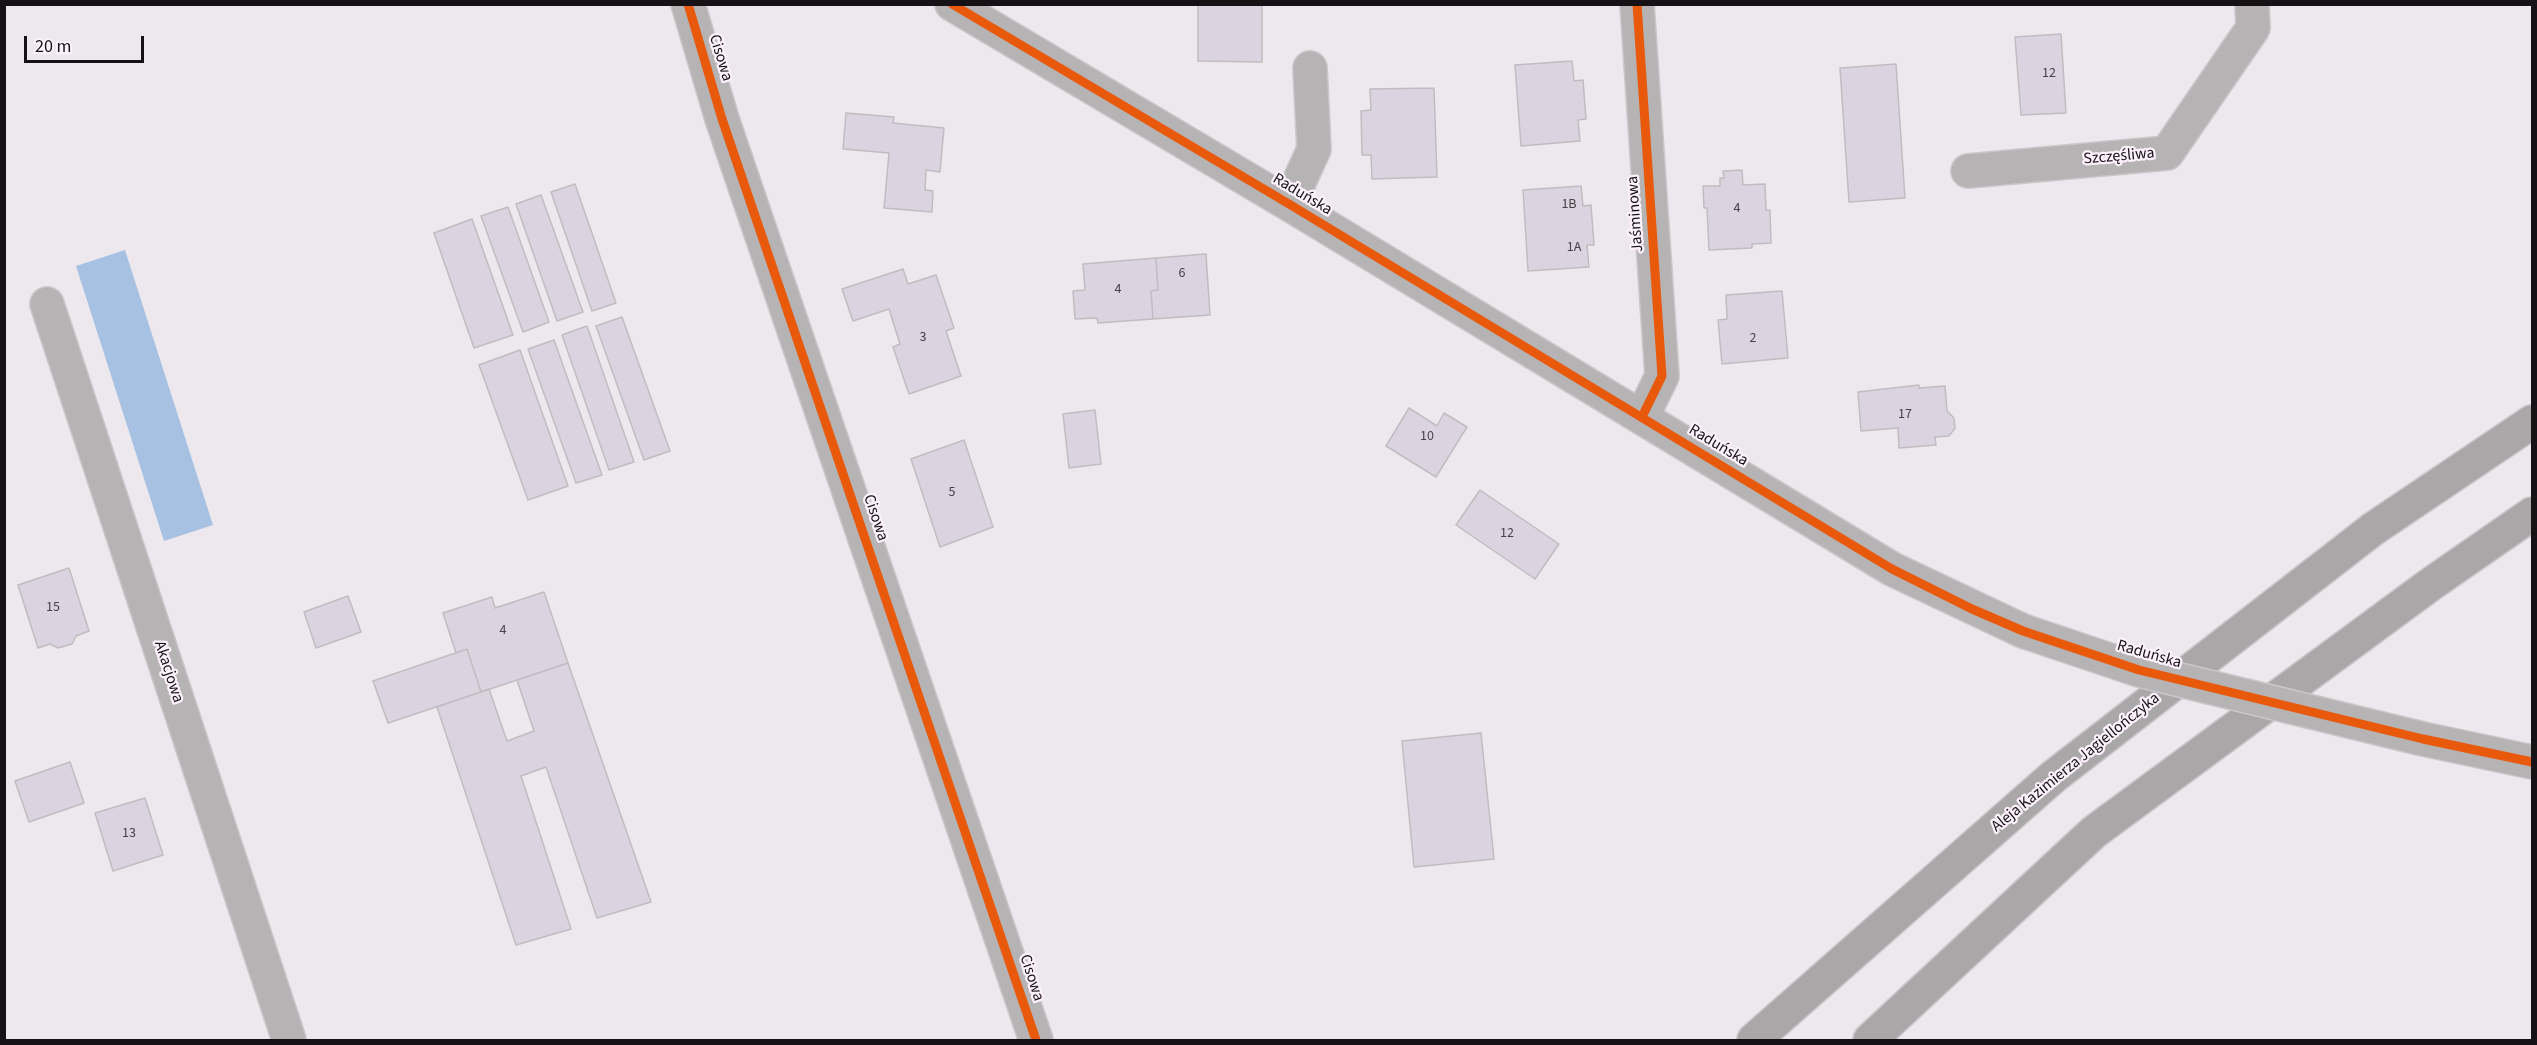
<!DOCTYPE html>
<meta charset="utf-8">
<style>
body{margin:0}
#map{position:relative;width:2537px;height:1045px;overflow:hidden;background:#ede8ed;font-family:"Source Sans 3",sans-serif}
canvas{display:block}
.frame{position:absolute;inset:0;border:6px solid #151115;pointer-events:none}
.scale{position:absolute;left:24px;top:36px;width:120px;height:27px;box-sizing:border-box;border:3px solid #151115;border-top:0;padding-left:8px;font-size:18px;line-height:21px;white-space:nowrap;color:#151115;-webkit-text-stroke:4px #fdf2fc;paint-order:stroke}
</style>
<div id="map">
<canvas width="2537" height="1045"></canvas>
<div class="frame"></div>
<div class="scale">20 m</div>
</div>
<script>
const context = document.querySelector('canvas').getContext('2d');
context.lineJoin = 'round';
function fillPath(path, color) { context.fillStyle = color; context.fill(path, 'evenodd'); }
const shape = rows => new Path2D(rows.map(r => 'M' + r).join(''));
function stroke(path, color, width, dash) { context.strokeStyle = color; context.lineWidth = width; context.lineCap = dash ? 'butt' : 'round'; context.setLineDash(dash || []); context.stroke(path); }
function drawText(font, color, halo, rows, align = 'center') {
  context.font = font + ' "Source Sans 3",sans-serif'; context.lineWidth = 4.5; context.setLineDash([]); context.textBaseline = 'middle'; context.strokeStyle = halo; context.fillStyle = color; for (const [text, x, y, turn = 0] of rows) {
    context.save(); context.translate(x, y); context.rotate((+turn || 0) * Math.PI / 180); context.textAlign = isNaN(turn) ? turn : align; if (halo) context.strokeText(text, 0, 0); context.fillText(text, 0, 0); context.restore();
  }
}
fillPath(shape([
 [125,250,213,525,164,541,76,266]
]), '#a7c1e3');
const building = shape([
 [1198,4,1262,4,1262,62,1198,61,1198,4],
 [2061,34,2066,113,2021,115,2015,37,2061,34],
 [1572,61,1574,81,1583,80,1586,119,1578,120,1580,141,1521,146,1515,65,1572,61],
 [1896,64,1905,198,1849,202,1840,68,1896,64],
 [1434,88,1437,177,1372,179,1371,155,1362,155,1361,111,1371,110,1370,89,1434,88],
 [846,113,894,117,893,123,944,128,940,172,926,170,925,190,933,191,932,212,884,208,889,153,843,149,846,113],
 [1742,170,1743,185,1765,184,1766,210,1770,210,1771,243,1752,244,1752,248,1709,250,1707,208,1704,208,1703,186,1720,186,1720,178,1724,178,1723,171,1742,170],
 [575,184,616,303,592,311,551,192,575,184],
 [1581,186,1583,206,1591,205,1594,245,1587,245,1589,267,1528,271,1523,190,1581,186],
 [541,195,583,312,557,321,516,204,541,195],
 [508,207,549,322,523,332,481,216,508,207],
 [472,219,513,335,474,348,434,233,472,219],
 [1206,254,1210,315,1153,319,1151,291,1158,290,1156,258,1206,254],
 [1156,258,1158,290,1151,291,1153,319,1098,323,1097,318,1075,319,1073,291,1085,290,1083,264,1156,258],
 [903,269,908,284,936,275,954,328,946,331,961,376,909,394,893,347,900,344,889,309,853,321,842,289,903,269],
 [1782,291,1788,358,1722,364,1718,320,1727,319,1726,295,1782,291],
 [622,317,670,451,644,460,596,326,622,317],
 [587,326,634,462,609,470,562,335,587,326],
 [554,340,602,475,576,483,528,349,554,340],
 [520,350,568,486,528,500,479,365,520,350],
 [1919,385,1919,388,1945,386,1947,411,1954,418,1955,428,1949,436,1935,437,1936,445,1899,448,1898,428,1861,431,1858,392,1919,385],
 [1409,408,1437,426,1444,413,1467,427,1436,477,1386,446,1409,408],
 [1095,410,1101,464,1069,468,1063,414,1095,410],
 [964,440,993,527,940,547,911,459,964,440],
 [1480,490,1559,544,1535,579,1456,525,1480,490],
 [69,568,89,631,76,636,72,644,58,648,50,644,38,648,18,585,69,568],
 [544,592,568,663,481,692,467,649,456,653,443,613,492,597,495,608,544,592],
 [348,596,361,632,316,648,304,612,348,596],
 [467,649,481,692,388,723,373,681,467,649],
 [568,663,651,902,597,918,546,767,521,776,571,929,516,945,437,707,489,689,507,741,534,731,517,680,568,663],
 [1481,733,1494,859,1414,867,1402,741,1481,733],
 [70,762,84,803,29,822,15,781,70,762],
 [145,798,163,855,113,871,95,813,145,798]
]);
fillPath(building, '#dbd3df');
stroke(building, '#c0bdc1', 1.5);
const minor = shape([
 [688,4,722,119,1036,1040],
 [952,4,1289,204,1892,569,2023,631],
 [1637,4,1662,376,1642,417],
 [1968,171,2167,153,2253,28,2252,4],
 [1289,204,1314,149,1310,68],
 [47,304,289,1040],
 [2423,739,2532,762]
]);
const highway = shape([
 [1754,1040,2053,777,2373,529,2532,422],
 [1870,1040,2094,832,2431,584,2532,514]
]);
stroke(minor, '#cac6ca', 36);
stroke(highway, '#cac6ca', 36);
stroke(minor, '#b6b3b4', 33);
stroke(highway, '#aaa7a8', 33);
const minorBridge = shape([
 [2023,631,2139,670,2423,739]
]);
stroke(minorBridge, '#cac6ca', 36, []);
stroke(minorBridge, '#b6b3b4', 33);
stroke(shape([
 [688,4,722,119,1036,1040],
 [952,4,1289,204,1892,569,1972,609,2023,631,2139,670,2423,739,2532,762],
 [1637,4,1662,376,1642,417]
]), '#e8590c', 9);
drawText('14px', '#464248', null, [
 ["12",2049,74],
 ["1B",1569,205],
 ["4",1737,209],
 ["1A",1574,248],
 ["6",1182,274],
 ["4",1118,290],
 ["3",923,338],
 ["2",1753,339],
 ["17",1905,415],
 ["10",1427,437],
 ["5",952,493],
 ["12",1507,534],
 ["15",53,608],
 ["4",503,631],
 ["13",129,834]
]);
drawText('16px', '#151115', '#fdf2fc', [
 ["Cisowa",720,58,73],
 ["Szczęśliwa",2119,157,-5],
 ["Raduńska",1302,195,31],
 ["Jaśminowa",1636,214,-94],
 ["Raduńska",1718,446,31],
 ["Cisowa",875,518,71],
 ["Raduńska",2149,655,16],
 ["Akacjowa",168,672,72],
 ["Aleja Kazimierza Jagiellończyka",2076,763,-39],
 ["Cisowa",1031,978,72]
]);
</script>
